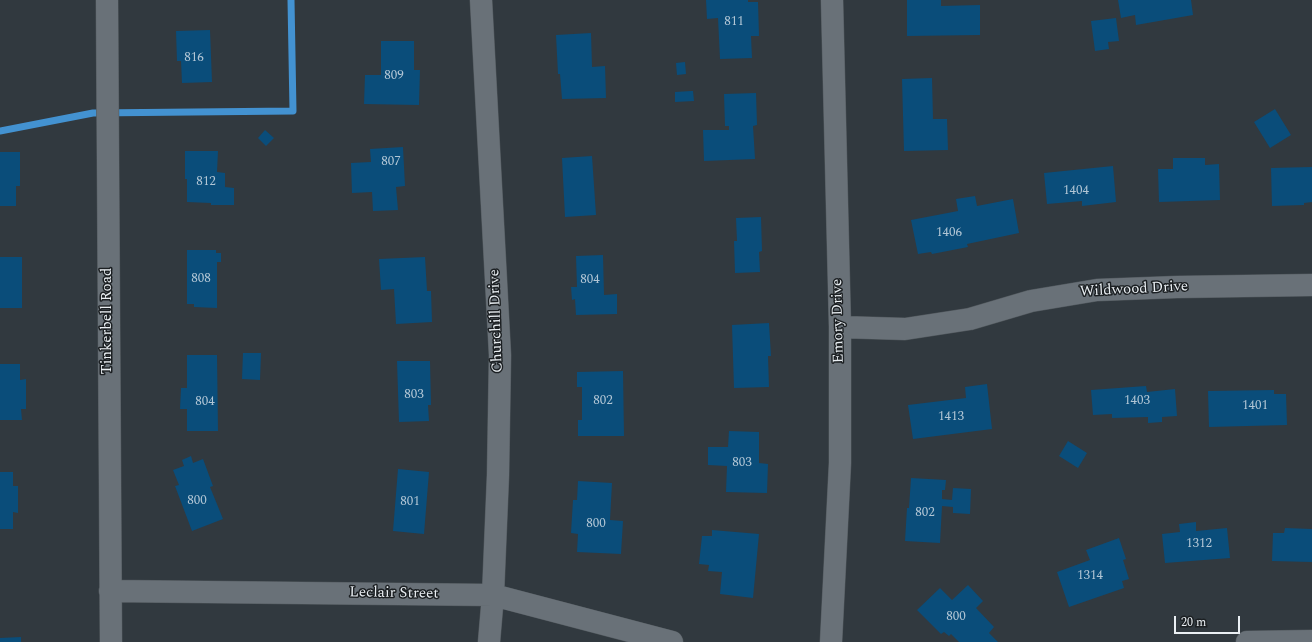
<!DOCTYPE html>
<style>
body{margin:0}
#map{position:relative;width:1312px;height:642px;overflow:hidden;background:#31393f;font-family:Spectral,serif}
canvas{display:block}
.scale{position:absolute;left:1174px;top:616px;width:66px;height:18px;box-sizing:border-box;border:2px solid #eaeff3;border-top:0;padding-left:5px;font-size:12px;line-height:14px;white-space:nowrap;color:#eaeff3;-webkit-text-stroke:3px #1c2023;paint-order:stroke}
</style>
<div id="map">
<canvas width="1312" height="642"></canvas>
<div class="scale">20 m</div>
</div>
<script>
const context = document.querySelector('canvas').getContext('2d');
context.lineJoin = 'round';
const shape = rows => new Path2D(rows.map(r => 'M' + r).join(''));
function stroke(path, color, width, dash) { context.strokeStyle = color; context.lineWidth = width; context.lineCap = dash ? 'butt' : 'round'; context.setLineDash(dash || []); context.stroke(path); }
function fillPath(path, color) { context.fillStyle = color; context.fill(path, 'evenodd'); }
function drawText(font, color, halo, rows, align = 'center') {
  context.font = font + ' Spectral,serif'; context.lineWidth = 3; context.setLineDash([]); context.textBaseline = 'middle'; context.strokeStyle = halo; context.fillStyle = color; for (const [text, x, y, turn = 0] of rows) {
    context.save(); context.translate(x, y); context.rotate((+turn || 0) * Math.PI / 180); context.textAlign = isNaN(turn) ? turn : align; if (halo) context.strokeText(text, 0, 0); context.fillText(text, 0, 0); context.restore();
  }
}
stroke(shape([
 [0,131,93,113,293,111,291,0]
]), '#4392d1', 7);
fillPath(shape([
 [706,0,748,0,748,2,758,2,759,36,751,36,752,58,720,59,718,18,707,19],
 [907,0,941,0,941,6,980,5,980,35,907,36],
 [1118,0,1191,0,1193,15,1136,25,1135,15,1121,18],
 [1116,18,1119,41,1108,42,1109,49,1095,51,1091,21],
 [210,30,212,82,182,83,181,61,177,61,176,31],
 [591,33,592,67,605,66,606,98,562,99,560,74,558,74,556,35],
 [381,41,414,41,414,70,420,70,419,105,364,104,365,75,381,75],
 [685,62,686,74,677,75,676,63],
 [932,78,933,119,947,119,948,150,904,151,902,79],
 [691,91,693,91,694,101,675,102,675,92],
 [756,93,757,125,753,126,755,159,704,161,703,130,729,130,729,126,725,126,724,94],
 [1275,109,1291,135,1270,148,1254,122],
 [265,130,274,138,266,146,258,138],
 [403,147,405,186,396,187,398,210,373,211,372,192,352,193,351,163,371,162,370,149],
 [185,151,218,151,217,172,225,173,225,187,234,188,234,205,211,205,211,203,187,202,187,179,185,179],
 [0,152,20,152,20,186,16,186,16,206,0,206],
 [592,156,596,215,565,217,562,158],
 [1173,158,1205,158,1205,165,1219,164,1220,200,1159,202,1158,169,1173,169],
 [1113,166,1116,202,1082,206,1082,201,1047,204,1044,173],
 [1312,167,1312,202,1304,203,1304,205,1272,206,1271,168],
 [975,196,977,206,1013,199,1019,233,967,244,968,247,932,254,931,252,918,254,911,220,958,211,956,199],
 [761,217,762,251,759,252,760,272,735,273,734,241,737,241,736,218],
 [187,250,216,250,216,253,221,253,221,262,217,262,217,308,194,307,194,304,187,304],
 [603,255,604,295,617,294,617,314,576,315,575,299,572,300,571,287,577,287,576,256],
 [0,257,22,257,22,308,0,308],
 [425,257,427,291,431,291,432,322,396,324,394,289,381,290,379,259],
 [769,323,771,356,768,356,769,387,734,388,732,325],
 [243,353,261,353,260,380,242,379],
 [187,355,217,355,218,431,187,431,187,409,180,409,181,388,187,388],
 [397,361,430,361,431,405,428,405,429,421,399,422],
 [0,364,20,364,20,380,26,379,26,409,21,409,22,420,0,420],
 [623,371,624,436,578,436,578,420,582,420,582,387,577,387,577,372],
 [987,384,992,429,913,439,908,405,966,398,965,387],
 [1146,386,1147,392,1175,389,1177,416,1162,417,1162,422,1148,423,1148,417,1112,418,1112,414,1093,415,1091,390],
 [1274,390,1274,394,1286,394,1287,425,1209,427,1208,391],
 [729,431,759,432,759,463,768,464,767,493,726,492,727,466,708,465,708,447,728,447],
 [1068,441,1087,453,1078,468,1059,456],
 [191,456,193,463,203,459,213,486,210,487,223,519,192,531,175,486,179,485,173,470,184,466,182,460],
 [398,469,429,472,424,534,393,531],
 [0,472,13,472,13,486,18,486,18,513,13,512,13,529,0,529],
 [911,478,946,480,945,490,942,490,942,499,952,500,953,488,971,489,970,514,953,513,953,507,942,506,940,543,905,541,907,508,909,508],
 [578,481,612,483,610,520,623,521,621,554,577,552,578,534,571,533,573,500,577,500],
 [1196,522,1196,531,1227,528,1230,558,1165,563,1162,534,1180,532,1179,524],
 [1285,528,1312,529,1312,562,1272,561,1273,533,1284,533],
 [712,530,759,534,753,598,720,594,722,572,708,571,709,565,699,564,702,536,712,536],
 [1119,538,1126,559,1123,560,1129,579,1122,581,1124,588,1069,607,1057,572,1090,560,1086,550],
 [968,585,983,601,976,608,994,627,989,633,998,642,959,642,951,634,949,636,944,632,941,634,917,610,940,588,952,600],
 [21,637,21,642,0,642,0,638]
]), '#0a4d7a');
const minor = shape([
 [107,0,111,642],
 [481,0,500,355,498,475,493,595,489,642],
 [840,327,905,329,970,319,1031,301,1097,290,1177,287,1312,285],
 [110,591,493,595,672,642],
 [831,642,840,463,840,327,832,0],
 [1247,642,1312,641]
]);
stroke(minor, '#4f565b', 23);
stroke(minor, '#697178', 22);
drawText('13px', '#b2c6d5', null, [
 ["811",734,22],
 ["816",194,58],
 ["809",394,76],
 ["807",391,162],
 ["812",206,182],
 ["1404",1076,191],
 ["1406",949,233],
 ["808",201,279],
 ["804",590,280],
 ["803",414,395],
 ["802",603,401],
 ["1403",1137,401],
 ["804",205,402],
 ["1401",1255,406],
 ["1413",951,417],
 ["803",742,463],
 ["800",197,501],
 ["801",410,502],
 ["802",925,513],
 ["800",596,524],
 ["1312",1199,544],
 ["1314",1090,576],
 ["800",956,617]
]);
drawText('15px', '#eaeff3', '#1c2023', [
 ["Wildwood Drive",1134,290,-3],
 ["Tinkerbell Road",108,321,-90],
 ["Churchill Drive",497,321,-92],
 ["Emory Drive",839,321,-91],
 ["Leclair Street",394,594,1]
]);
</script>
